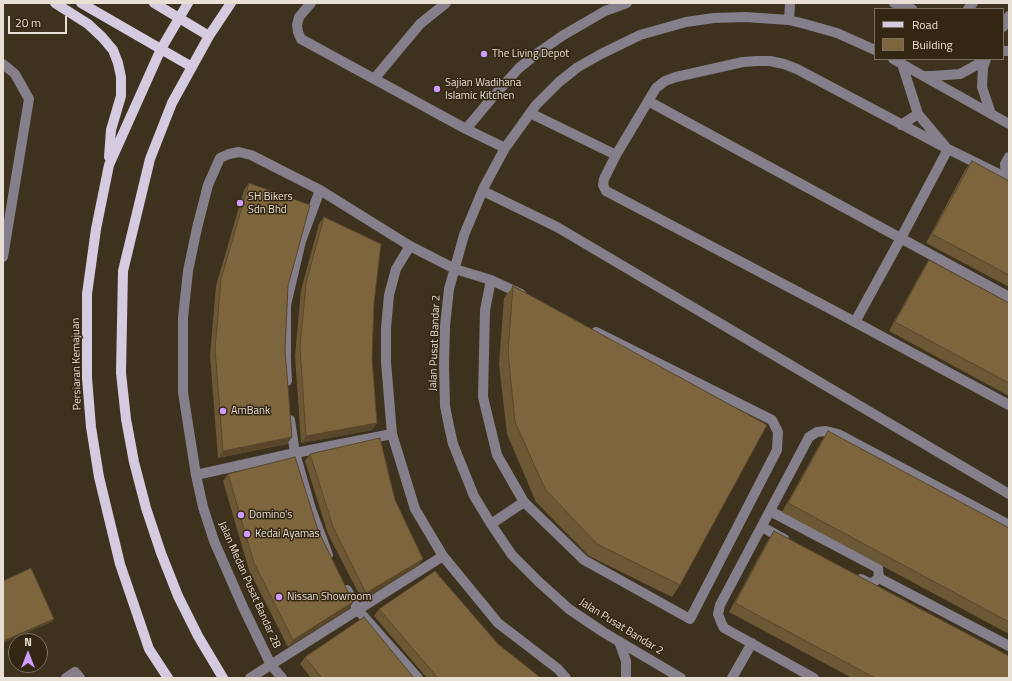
<!DOCTYPE html>
<style>
body{margin:0}
#map{position:relative;width:1012px;height:681px;overflow:hidden;background:#3d321e;font-family:"Titillium Web",sans-serif}
canvas{display:block}
.frame{position:absolute;inset:0;border:4px solid #e8e0d4;pointer-events:none}
.legend{position:absolute;left:874px;top:8px;width:130px;height:52px;box-sizing:border-box;background:#332714;border:1px solid #7b7161;margin:0;padding:5px 7px;list-style:none;font-size:12px;color:#e8e0d4}
.legend li{display:flex;align-items:center;gap:8px;height:20px}
.legend b{width:20px;border:1px solid #7b7161}
.north{position:absolute;left:8px;top:633px;width:40px;height:40px;box-sizing:border-box;background:#332714;border:1px solid #7b7161;border-radius:50%;rotate:0deg;font-size:11px;font-weight:700;line-height:16px;text-align:center;color:#e8e0d4}
.north::after{content:'';display:block;margin:auto;width:14px;height:18px;background:#d09dfe;clip-path:polygon(50% 0,100% 100%,50% 72%,0 100%)}
.scale{position:absolute;left:8px;top:16px;width:59px;height:18px;box-sizing:border-box;border:2px solid #e8e0d4;border-top:0;padding-left:5px;font-size:12px;line-height:14px;white-space:nowrap;color:#e8e0d4;-webkit-text-stroke:3px #332714;paint-order:stroke}
</style>
<div id="map">
<canvas width="1012" height="681"></canvas>
<div class="frame"></div>
<ul class="legend">
<li><b style="height:5px;background:#d5cbe0"></b>Road</li>
<li><b style="height:11px;background:#7d663e"></b>Building</li>
</ul>
<div class="north">N</div>
<div class="scale">20 m</div>
</div>
<script>
const context = document.querySelector('canvas').getContext('2d');
context.lineJoin = 'round';
const shape = rows => new Path2D(rows.map(r => 'M' + r).join(''));
function stroke(path, color, width, dash) { context.strokeStyle = color; context.lineWidth = width; context.lineCap = dash ? 'butt' : 'round'; context.setLineDash(dash || []); context.stroke(path); }
function fillPath(path, color) { context.fillStyle = color; context.fill(path, 'evenodd'); }
function drawText(font, color, halo, rows, align = 'center') {
  context.font = font + ' "Titillium Web",sans-serif'; context.lineWidth = 3; context.setLineDash([]); context.textBaseline = 'middle'; context.strokeStyle = halo; context.fillStyle = color; for (const [text, x, y, turn = 0] of rows) {
    context.save(); context.translate(x, y); context.rotate((+turn || 0) * Math.PI / 180); context.textAlign = isNaN(turn) ? turn : align; if (halo) context.strokeText(text, 0, 0); context.fillText(text, 0, 0); context.restore();
  }
}
stroke(shape([
 [311,3,299,17,297,25,298,32,301,39,466,129,505,148],
 [894,3,912,9],
 [968,9,973,3],
 [789,20,790,3],
 [1003,27,1009,16],
 [1003,51,1009,51],
 [893,59,1009,124],
 [986,59,983,68,982,87,991,114],
 [3,64,15,74,29,99,3,257],
 [902,64,918,114,945,146],
 [926,76,932,76,960,74,984,61],
 [374,79,420,24,446,3],
 [648,101,1009,297],
 [530,113,616,155],
 [901,125,918,114],
 [466,129,492,98,519,68,539,52,562,36,605,11,627,3],
 [1006,178,1005,164,1009,157],
 [1009,179,948,149,797,69,784,64,770,61,757,61,743,62,676,77,665,81,656,88,616,155,604,179,603,185,606,191,840,314,1009,405],
 [483,191,557,227,1009,494],
 [410,246,396,269,389,295,386,328,386,362,392,434,415,509,443,556,498,623,558,669,566,678],
 [491,280,485,310,483,397,497,455,524,502,584,560,690,619,777,450,778,432,772,420,596,332],
 [855,322,901,238,948,149],
 [287,381,286,361,286,305,301,241,320,190],
 [290,420,295,453,311,509,328,555],
 [196,475,295,453,392,434],
 [770,511,878,568,879,578],
 [491,524,524,502],
 [762,527,784,539],
 [861,579,871,584,879,578,1009,646],
 [347,590,358,610,418,678],
 [619,641,626,661,626,678],
 [66,678,75,672,80,678],
 [250,678,443,556],
 [282,678,271,665,243,607,214,541,203,507,196,475,187,418,183,392,183,318,188,271,197,228,208,185,220,158,229,154,239,152,251,155,320,190,410,246,455,269,491,280,521,294],
 [681,678,603,632,569,609,539,582,512,555,491,524,474,496,453,444,449,426,445,406,444,365,445,326,449,289,464,235,484,187,505,148,536,105,559,82,578,67,601,54,640,35,686,22,714,18,745,17,789,20,805,24,837,33,875,50],
 [732,678,752,643],
 [814,678,724,628,721,622,718,614,720,605,809,437,817,432,826,431,838,434,1009,525]
]), '#847f8a', 10);
stroke(shape([
 [55,3,88,24,102,37,113,50,118,63,121,77,121,96,111,130,109,157],
 [81,3,192,67],
 [154,3,209,36],
 [168,678,149,649,120,564,99,477,91,427,87,378,87,294,96,229,109,165,161,49,188,3],
 [223,678,198,636,178,596,161,553,146,508,134,462,126,419,121,373,123,271,150,159,172,103,209,36,231,3]
]), '#d5cbe0', 10);
fillPath(shape([
 [972,161,1009,181,1009,287,926,243,965,170],
 [249,183,288,286,285,350,292,437,287,444,218,458,210,356,216,286,244,190],
 [324,217,374,303,372,358,377,423,372,430,301,443,295,356,301,290,319,224],
 [929,260,1009,303,1009,396,889,331,923,269],
 [513,286,680,585,672,597,589,556,536,502,507,434,499,364,504,298],
 [828,431,1009,528,1009,634,782,512,822,440],
 [310,454,395,500,423,559,418,566,362,600,328,534,305,461],
 [228,474,318,530,353,602,349,609,288,647,249,570,223,481],
 [774,531,1009,678,852,678,729,612,768,540],
 [379,609,498,644,541,678,427,678,374,616],
 [305,657,414,678,311,678,300,664]
]), '#6c5835');
fillPath(shape([
 [377,423,372,430,301,443,306,436],
 [292,437,287,444,218,458,223,451],
 [423,559,418,566,362,600,366,593],
 [353,602,349,609,288,647,293,640],
 [54,619,52,622,3,643,3,641]
]), '#58472b');
const building = shape([
 [972,161,1009,181,1009,275,932,234,972,161],
 [249,183,310,205,288,286,285,350,292,437,223,451,215,349,221,279,249,183],
 [324,217,381,244,374,303,372,358,377,423,306,436,300,348,306,283,324,217],
 [929,260,1009,303,1009,383,895,322,929,260],
 [513,286,767,425,680,585,597,544,545,489,515,422,508,352,513,286],
 [828,431,1009,528,1009,622,788,503,828,431],
 [380,438,395,500,423,559,366,593,333,527,310,454,380,438],
 [295,457,318,530,353,602,293,640,254,563,228,474,295,457],
 [774,531,1009,656,1009,678,875,678,735,603,774,531],
 [31,568,54,619,3,641,3,581,31,568],
 [435,571,498,644,541,678,438,678,379,609,435,571],
 [364,617,414,678,322,678,305,657,364,617]
]);
fillPath(building, '#7d663e');
stroke(building, '#58472b', 1);
for (const [x, y, r, color] of [
 [484,54,4,"#d09dfe"],
 [437,89,4,"#d09dfe"],
 [240,203,4,"#d09dfe"],
 [223,411,4,"#d09dfe"],
 [241,515,4,"#d09dfe"],
 [247,534,4,"#d09dfe"],
 [279,597,4,"#d09dfe"]
]) { const dot = new Path2D(); dot.arc(x, y, r, 0, 2 * Math.PI); context.fillStyle = color; context.fill(dot); stroke(dot, '#332714', 1.5); }
drawText('11px', '#e8e0d4', '#332714', [
 ["The Living Depot",492,54],
 ["Sajian Wadihana",445,83],
 ["Islamic Kitchen",445,96],
 ["SH Bikers",248,197],
 ["Sdn Bhd",248,210],
 ["AmBank",231,411],
 ["Domino's",249,515],
 ["Kedai Ayamas",255,534],
 ["Nissan Showroom",287,597]
], 'left');
drawText('11px', '#e8e0d4', '#332714', [
 ["Jalan Pusat Bandar 2",435,343,-88],
 ["Persiaran Kemajuan",77,364,-91],
 ["Jalan Medan Pusat Bandar 2B",249,585,66],
 ["Jalan Pusat Bandar 2",621,627,32]
]);
</script>
